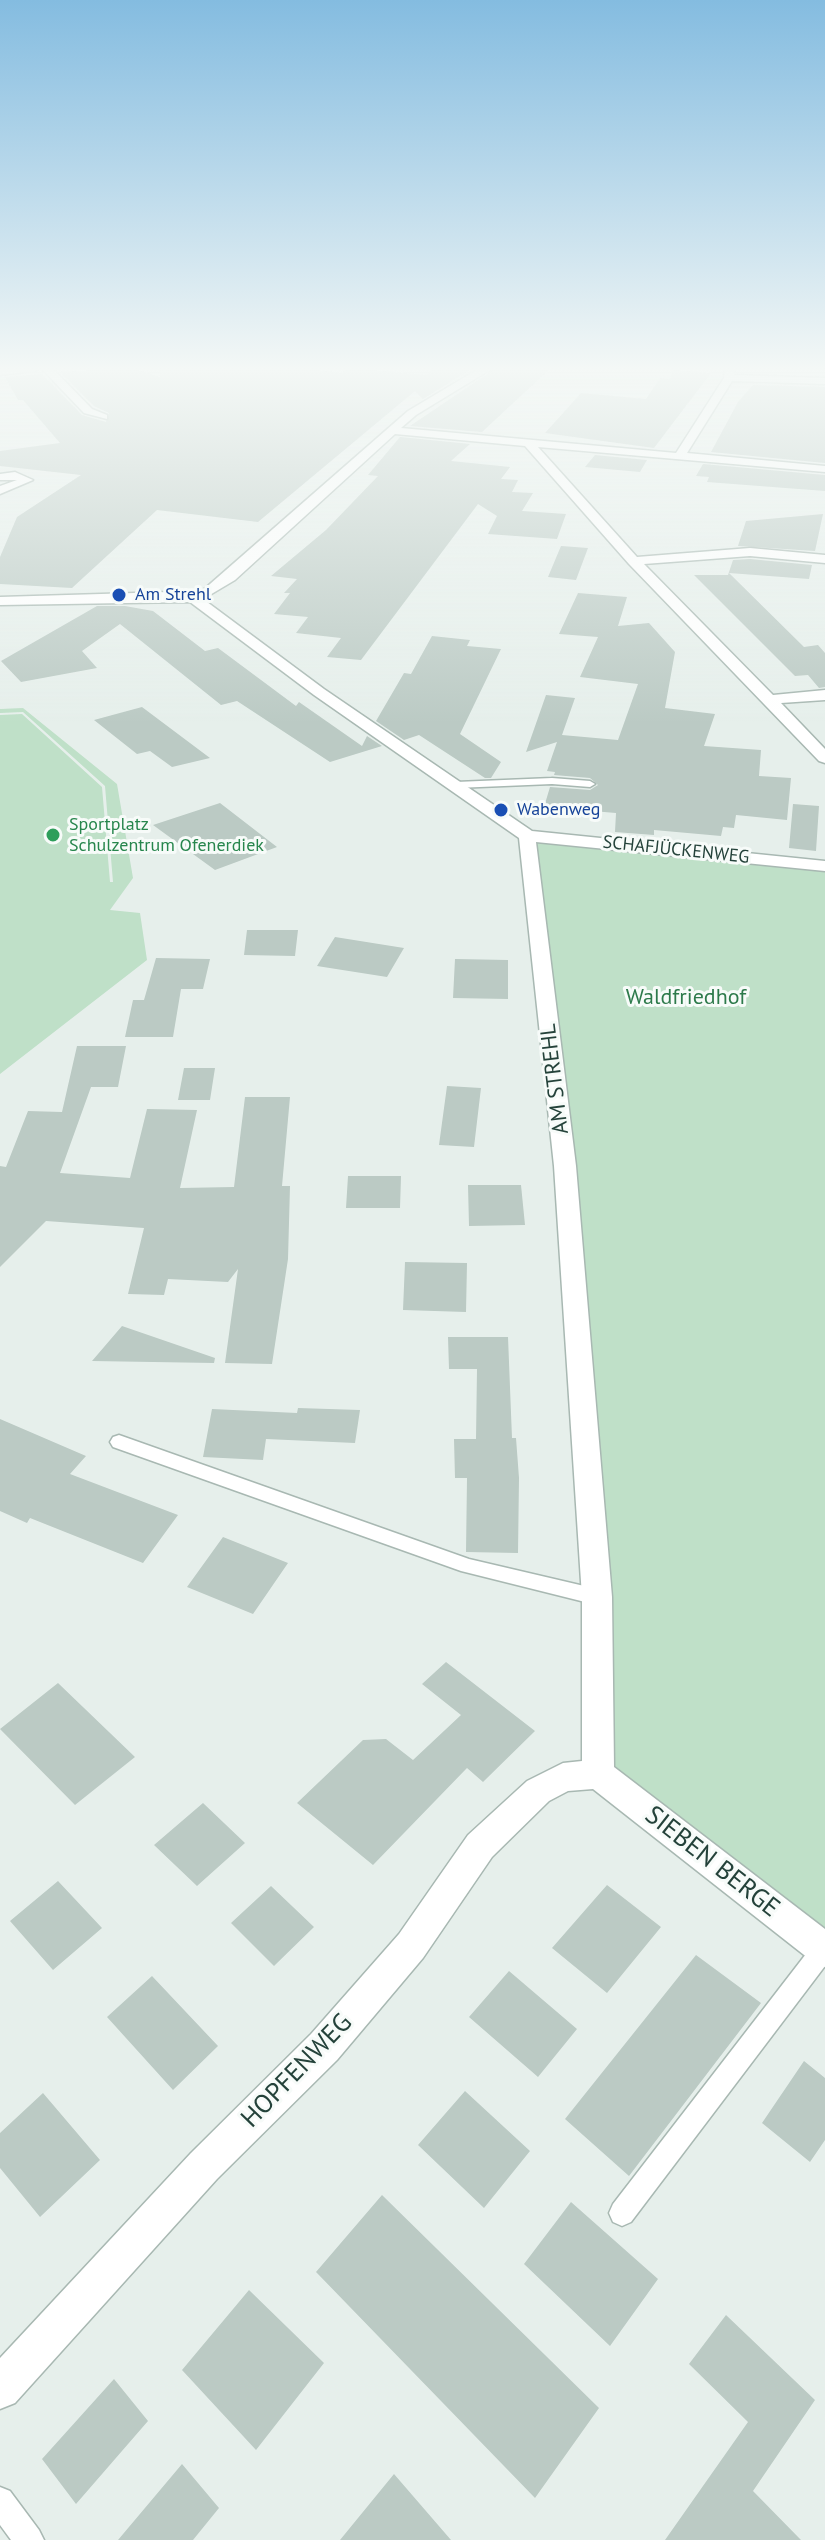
<!DOCTYPE html>
<meta charset="utf-8">
<style>
body{margin:0}
canvas{display:block;background:#e6efeb}
</style>
<canvas width="825" height="2540"></canvas>
<script>
const context = document.querySelector('canvas').getContext('2d');
context.lineJoin = 'round';
function fillPath(path, color) { context.fillStyle = color; context.fill(path, 'evenodd'); }
const shape = rows => new Path2D(rows.map(r => 'M' + r).join(''));
function stroke(path, color, width, dash) { context.strokeStyle = color; context.lineWidth = width; context.lineCap = dash ? 'butt' : 'round'; context.setLineDash(dash || []); context.stroke(path); }
function drawText(font, color, halo, rows, align = 'center') {
  context.font = font + ' "PT Sans",sans-serif'; context.lineWidth = 6; context.setLineDash([]); context.textBaseline = 'middle'; context.strokeStyle = halo; context.fillStyle = color; for (const [text, x, y, turn = 0] of rows) {
    context.save(); context.translate(x, y); context.rotate((+turn || 0) * Math.PI / 180); context.textAlign = isNaN(turn) ? turn : align; if (halo) context.strokeText(text, 0, 0); context.fillText(text, 0, 0); context.restore();
  }
}
fillPath(shape([
 [23,708,117,784,133,878,110,910,140,913,147,960,0,1074,0,715,22,714,102,787,110,882,113,882,105,786,23,712,0,713,0,709],
 [539,835,825,866,825,1950,598,1774,532,842]
]), '#bfe0c8');
fillPath(shape([
 [131,368,160,377,160,368,297,368,342,373,349,368,427,375,434,368,470,370,423,399,415,391,258,522,157,510,72,588,0,584,0,557,17,517,81,475,0,466,0,451,60,443,23,400,18,400,5,377,42,374,82,415,106,422,109,413,94,406,60,372],
 [496,368,551,368,482,432,410,426],
 [673,370,711,373,654,448,545,433,581,393,646,399,660,378,670,379],
 [753,385,825,387,825,463,711,452,738,402],
 [400,437,470,444,451,461,510,467,501,479,518,480,512,492,533,493,522,511,566,514,557,539,488,534,497,516,478,504,361,660,327,657,341,638,296,633,308,617,274,614,290,593,284,593,297,579,271,576,326,530,378,476,368,475],
 [595,455,647,460,640,472,585,467],
 [703,464,825,475,825,491,707,482,709,477,696,476],
 [823,514,815,551,738,546,746,521],
 [561,546,588,548,576,580,548,577],
 [750,559,812,565,809,579,729,573,804,647,818,645,825,653,825,687,819,688,808,675,795,676,694,575,728,575,733,560],
 [578,593,627,597,618,626,649,623,675,652,665,708,715,714,704,746,761,750,759,776,791,778,787,820,736,815,734,828,723,827,721,836,654,830,654,835,615,832,616,813,544,807,550,787,590,790,598,785,590,778,554,775,555,772,547,771,557,742,526,752,546,695,575,698,562,735,618,740,638,684,580,677,598,637,559,634],
 [97,606,125,606,153,611,205,651,218,648,296,706,299,702,362,746,367,736,382,746,330,762,237,701,221,705,120,624,82,651,97,668,21,682,1,661],
 [432,636,470,640,467,646,501,649,460,734,501,762,491,778,485,778,419,735,404,740,376,721,404,673,411,674],
 [142,707,210,758,172,767,150,751,137,754,94,720],
 [220,803,277,847,215,870,153,825],
 [793,804,819,806,816,851,789,848],
 [247,930,298,930,295,956,244,955],
 [335,937,404,948,387,977,317,966],
 [156,958,210,959,203,989,181,989,173,1037,125,1037,133,1000,144,1000],
 [455,959,508,960,508,999,453,998],
 [77,1046,126,1046,118,1087,91,1087,60,1173,130,1178,147,1109,197,1110,180,1188,234,1187,245,1097,290,1097,282,1186,290,1186,288,1259,272,1364,225,1363,238,1269,228,1282,168,1279,164,1295,128,1294,144,1228,46,1221,0,1267,0,1166,6,1167,28,1111,62,1112],
 [184,1068,215,1068,210,1100,178,1100],
 [447,1086,481,1088,474,1147,439,1145],
 [348,1176,401,1176,400,1208,346,1208],
 [468,1185,521,1185,525,1225,469,1226],
 [405,1262,467,1263,466,1312,403,1310],
 [122,1326,215,1358,214,1363,92,1361],
 [448,1337,508,1337,512,1438,516,1438,519,1478,518,1553,466,1552,467,1478,455,1478,454,1439,476,1439,477,1369,449,1369],
 [298,1408,360,1410,355,1443,266,1439,263,1460,203,1457,212,1409,297,1413],
 [0,1419,86,1456,70,1474,178,1515,143,1563,30,1518,27,1523,0,1511],
 [223,1537,288,1563,253,1614,187,1587],
 [446,1662,535,1731,483,1782,467,1768,373,1865,297,1803,363,1740,386,1739,413,1760,461,1715,422,1684],
 [58,1683,135,1757,75,1805,0,1729],
 [203,1803,245,1843,197,1886,154,1845],
 [58,1881,102,1928,53,1970,10,1921],
 [607,1885,661,1927,607,1993,552,1948],
 [271,1886,314,1927,274,1966,231,1923],
 [696,1955,761,2003,629,2176,565,2119],
 [509,1971,577,2029,538,2077,469,2017],
 [152,1976,218,2046,173,2090,107,2017],
 [804,2061,825,2078,825,2140,810,2162,762,2123],
 [465,2091,530,2151,484,2208,418,2145],
 [43,2093,100,2160,40,2217,0,2168,0,2133],
 [382,2195,599,2408,535,2498,316,2272],
 [571,2202,658,2279,610,2346,524,2264],
 [249,2290,324,2363,256,2450,182,2370],
 [726,2315,815,2400,753,2491,801,2540,665,2540,748,2422,689,2364],
 [114,2379,148,2421,76,2504,42,2459],
 [182,2464,219,2508,193,2540,118,2540],
 [394,2474,451,2540,340,2540]
]), '#bbcac4');
const lane = shape([
 [552,778,590,781,595,784,590,787,552,784,456,788,451,785,456,782,552,778],
 [119,1435,469,1559,597,1589,604,1591,607,1597,604,1603,597,1605,461,1571,113,1447,110,1442,113,1437,119,1435],
 [825,1938,825,1966,631,2222,622,2226,613,2222,609,2213,613,2204,816,1941,825,1938],
 [0,2487,10,2491,39,2530,44,2540,11,2540,0,2525,0,2487]
]);
const street = shape([
 [40,368,35,371,0,375,0,369,40,368],
 [41,368,52,368,92,409,107,415,107,419,84,413,41,368],
 [480,368,493,368,416,415,401,428,676,453,724,378,725,368,735,368,734,375,825,378,825,384,732,381,687,453,825,466,825,472,538,447,637,557,750,548,825,555,825,563,750,556,644,564,773,695,825,690,825,700,781,703,825,749,825,763,819,761,629,564,525,446,395,434,235,580,203,599,324,689,532,831,825,861,825,871,536,842,576,1166,612,1597,614,1767,825,1929,825,1967,813,1962,593,1789,568,1791,549,1801,492,1857,423,1958,337,2060,217,2179,15,2403,0,2409,0,2358,191,2153,311,2034,399,1934,468,1835,527,1781,563,1763,582,1761,582,1597,554,1166,519,838,314,695,190,602,0,605,0,597,202,591,408,411,480,368],
 [15,472,33,480,0,494,0,486,17,480,0,480,0,474,15,472]
]);
stroke(lane, '#a8b8b2', 3);
stroke(street, '#a8b8b2', 3);
fillPath(lane, '#fff');
fillPath(street, '#fff');
const sky = context.createLinearGradient(0, 0, 0, 724);
sky.addColorStop(0, '#84bce0');
sky.addColorStop(0.51, '#f4f8f6');
sky.addColorStop(1, '#f4f8f600');
context.fillStyle = sky;
context.fillRect(0, 0, 825, 724);
for (const [x, y, r, color] of [
 [119,595,8,"#1a4fb4"],
 [501,810,8,"#1a4fb4"],
 [53,835,8,"#2e9e5b"]
]) { const dot = new Path2D(); dot.arc(x, y, r, 0, 2 * Math.PI); context.fillStyle = color; context.fill(dot); stroke(dot, '#f7fbf9', 3); }
drawText('18px', '#164399', '#f7fbf9', [
 ["Am Strehl",135,595],
 ["Wabenweg",517,810]
], 'left');
drawText('18px', '#27864d', '#f7fbf9', [
 ["Sportplatz",69,825],
 ["Schulzentrum Ofenerdiek",69,846]
], 'left');
drawText('18px', '#24423a', '#f7fbf9', [
 ["SCHAFJÜCKENWEG",676,850,6]
]);
drawText('22px', '#2d7a4b', '#f7fbf9', [
 ["Waldfriedhof",686,998]
]);
drawText('22px', '#24423a', '#f7fbf9', [
 ["AM STREHL",555,1079,-97]
]);
drawText('26px', '#24423a', '#f7fbf9', [
 ["SIEBEN BERGE",712,1862,38],
 ["HOPFENWEG",297,2071,-46]
]);
</script>
